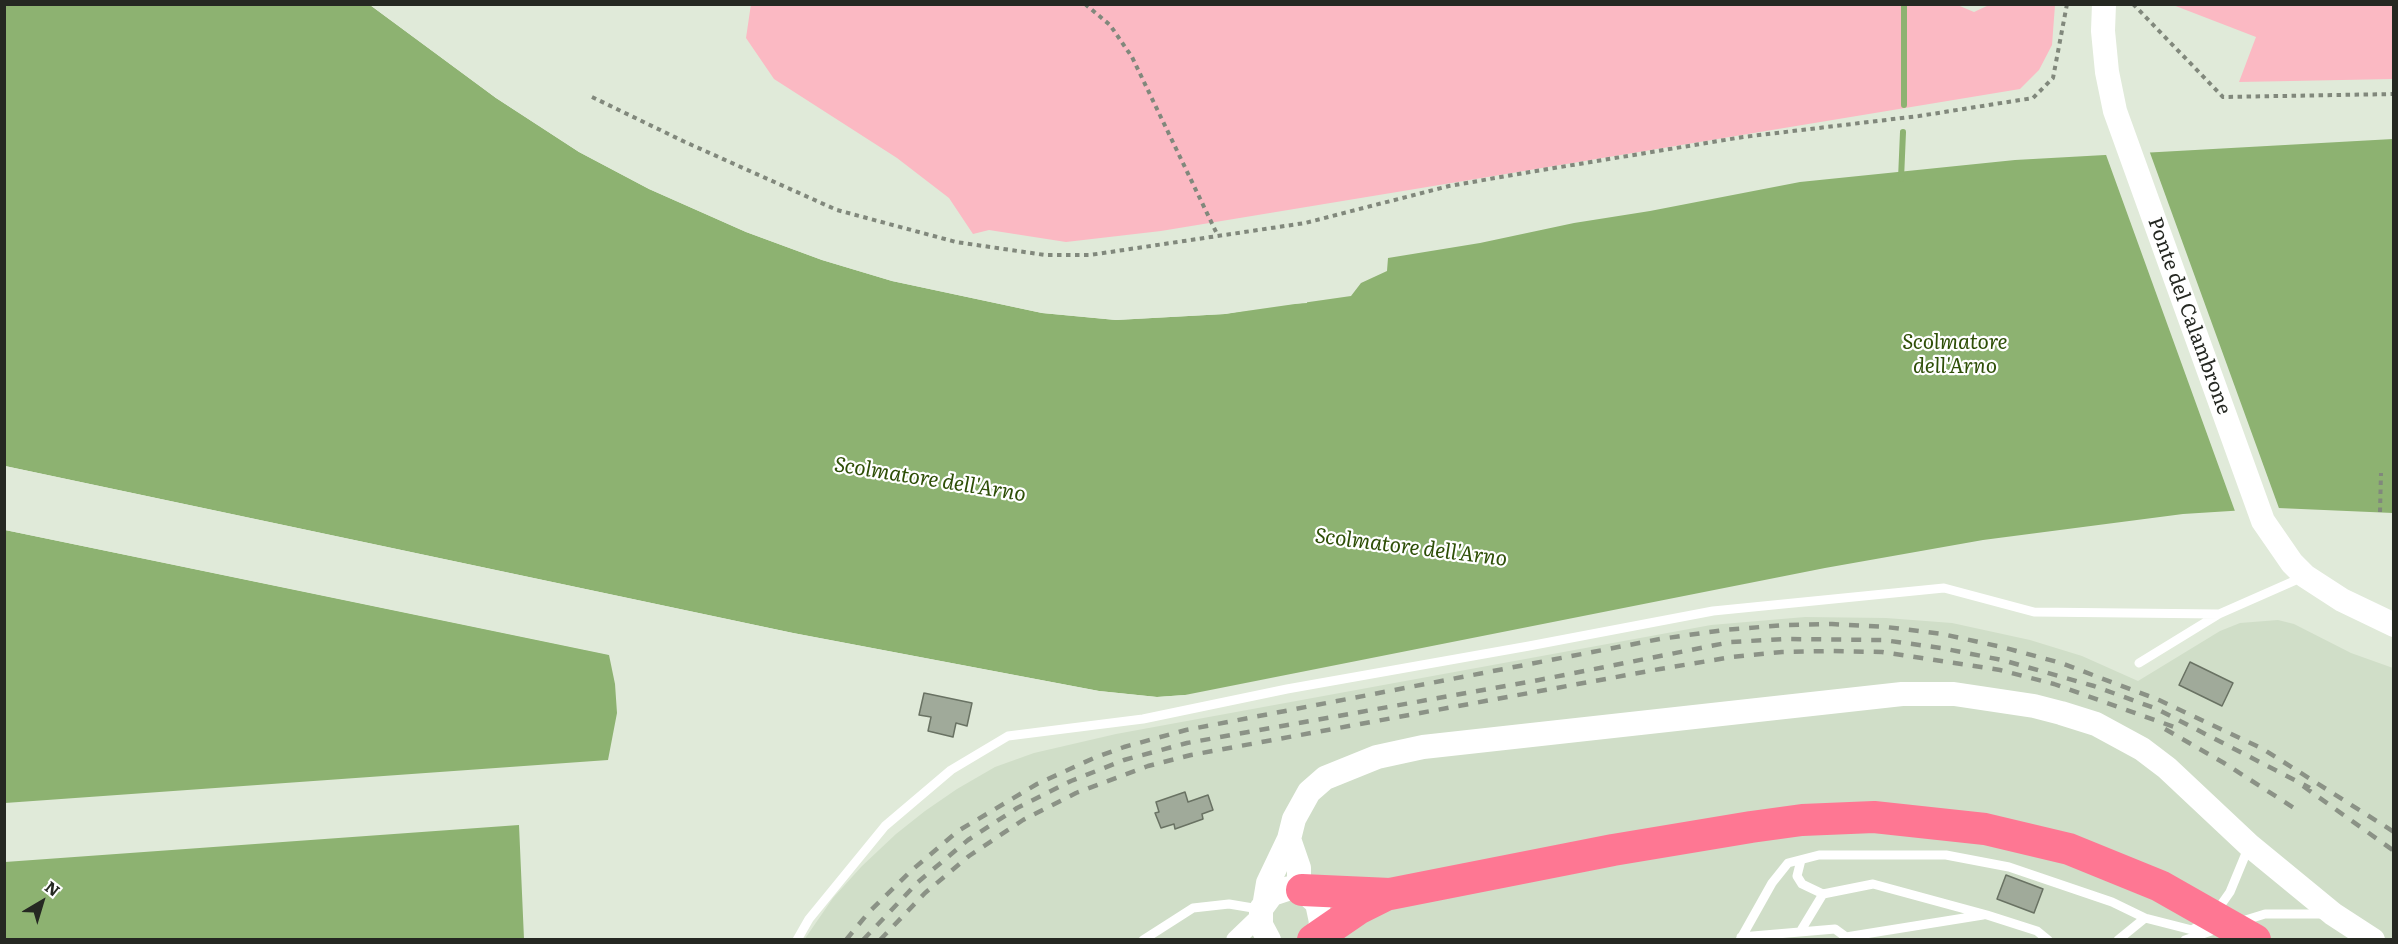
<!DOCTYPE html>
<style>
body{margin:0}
#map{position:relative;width:2398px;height:944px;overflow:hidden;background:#e0ead9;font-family:Literata,serif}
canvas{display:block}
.frame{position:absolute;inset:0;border:6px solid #252822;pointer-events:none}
.north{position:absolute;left:12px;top:872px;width:60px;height:60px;-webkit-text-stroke:4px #fff;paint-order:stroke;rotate:38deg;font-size:16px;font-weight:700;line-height:24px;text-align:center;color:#252822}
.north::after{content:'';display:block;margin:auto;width:21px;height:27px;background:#252822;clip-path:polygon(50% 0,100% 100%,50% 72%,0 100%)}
</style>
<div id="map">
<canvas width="2398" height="944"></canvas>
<div class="frame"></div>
<div class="north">N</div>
</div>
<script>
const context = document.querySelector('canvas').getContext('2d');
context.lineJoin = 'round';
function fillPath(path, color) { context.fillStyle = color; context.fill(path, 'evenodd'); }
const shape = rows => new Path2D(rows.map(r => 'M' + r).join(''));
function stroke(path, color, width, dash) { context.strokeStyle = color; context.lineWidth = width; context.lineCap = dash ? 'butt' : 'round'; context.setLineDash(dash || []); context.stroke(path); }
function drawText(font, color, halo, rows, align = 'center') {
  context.font = font + ' Literata,serif'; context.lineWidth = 4.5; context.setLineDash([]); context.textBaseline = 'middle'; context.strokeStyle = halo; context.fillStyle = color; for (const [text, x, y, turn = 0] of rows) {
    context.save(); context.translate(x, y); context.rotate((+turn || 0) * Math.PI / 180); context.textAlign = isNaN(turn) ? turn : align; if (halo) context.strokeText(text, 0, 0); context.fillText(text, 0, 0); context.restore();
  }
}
fillPath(shape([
 [1805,617,1886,618,1952,623,2030,640,2082,656,2138,681,2220,631,2240,623,2278,620,2294,624,2351,653,2393,668,2393,939,804,940,833,898,862,866,896,834,925,811,957,789,995,767,1034,753,1116,734,1711,625]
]), '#d0dec8');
fillPath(shape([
 [751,4,1955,4,1974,12,1989,5,2055,5,2052,45,2039,70,2020,89,1161,231,1066,242,989,230,973,234,949,198,897,158,774,79,746,38],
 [2173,5,2393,5,2393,79,2239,82,2256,37]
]), '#fbb9c3');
fillPath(shape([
 [5,5,370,5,496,98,579,152,649,189,746,232,822,260,892,281,1042,313,1116,320,1225,314,1351,296,1361,283,1387,271,1388,258,1480,243,1574,223,1650,211,1800,182,2015,160,2393,139,2393,513,2278,508,2183,514,1983,540,1825,568,1185,695,1157,697,1099,691,793,633,5,466],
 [5,530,609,655,615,684,617,713,608,760,5,803],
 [519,825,524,939,5,939,5,862]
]), '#8db271');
fillPath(shape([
 [375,4,497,95,581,149,651,186,747,230,823,258,893,278,1043,310,1116,317,1225,311,1275,302,1307,300,1307,303,1276,305,1225,314,1116,320,1042,313,892,281,822,260,746,232,649,189,579,152,496,98,370,5],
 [2149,150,2280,511,2236,514,2105,152],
 [5,466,793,633,1099,691,1157,697,1185,695,1185,698,1157,700,1099,694,793,636,4,469],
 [4,527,570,643,609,652,612,655,5,530]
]), '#e0ead9');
stroke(shape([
 [1904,4,1904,105],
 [1901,179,1903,132]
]), '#8db271', 6);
const building = shape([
 [2190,662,2233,683,2222,706,2179,685,2190,662],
 [924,693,972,703,967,726,956,723,953,737,928,731,931,717,919,715,924,693],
 [1185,792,1188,802,1208,795,1213,810,1202,814,1203,819,1175,829,1174,824,1161,828,1155,813,1159,812,1156,802,1185,792],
 [2006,875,2043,889,2034,913,1997,899,2006,875]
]);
fillPath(building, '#a0aa9a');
stroke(building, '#697263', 1.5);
stroke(shape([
 [1085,4,1110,25,1132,57,1218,236],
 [2133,4,2223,97,2394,94],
 [592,97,685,142,837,210,956,242,1045,255,1090,255,1305,223,1449,186,1530,172,1743,137,1919,116,2033,98,2053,78,2067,4],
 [2380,512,2381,473]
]), '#81887c', 4, [4.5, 4.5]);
stroke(shape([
 [2139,663,2219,614,2303,577],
 [1801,860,1797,876,1802,884,1823,894],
 [2239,922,2265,914,2326,914],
 [1800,932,1823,894,1873,884,1987,915,2037,931,2048,940],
 [1741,937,1835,929,1846,937,1983,915],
 [797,940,809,919,885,826,951,770,1008,736,1143,719,1287,689,1529,646,1713,611,1944,588,2034,612,2219,614],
 [1143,940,1193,908,1229,904,1259,909],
 [1740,940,1772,883,1788,863,1819,855,1946,855,2009,867,2112,902,2145,918,2192,930,2211,919,2230,892,2249,846],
 [2118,940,2145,918],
 [2185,940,2220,928]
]), '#fff', 9);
stroke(shape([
 [1235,940,1260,916]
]), '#fff', 18);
stroke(shape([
 [2104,4,2103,31,2107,72,2115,111,2263,521,2292,563,2305,576,2342,600,2394,625],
 [1289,839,1299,868,1299,889],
 [1265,901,1268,883,1289,839,1294,819,1309,792,1325,778,1377,757,1423,747,1902,694,1954,694,2034,706,2061,713,2096,724,2142,749,2167,768,2249,845,2333,914,2373,940],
 [1269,940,1261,925,1261,909,1272,894,1290,888,1302,890,1317,903,1321,922,1319,932,1313,940]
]), '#fff', 24);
stroke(shape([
 [1302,890,1390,894,1613,850,1751,827,1802,820,1874,817,1985,829,2069,849,2160,886,2255,940],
 [1313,940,1358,909,1386,895]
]), '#fe7793', 32);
stroke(shape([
 [2165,729,2224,763,2294,808],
 [2303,786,2394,851],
 [846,940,869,912,912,870,958,831,1037,784,1094,758,1124,747,1186,730,1660,639,1724,630,1785,625,1832,624,1886,627,1942,634,2002,647,2061,663,2159,700,2263,749,2394,832],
 [863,940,918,882,968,840,1017,808,1071,781,1124,760,1187,743,1539,680,1731,642,1785,639,1883,640,1941,648,2002,660,2094,686,2157,709,2310,788],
 [880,940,925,893,969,856,1023,820,1076,793,1148,766,1191,755,1660,669,1732,657,1782,652,1831,651,1882,652,2000,670,2054,684,2177,728]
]), '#8b9286', 4.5, [10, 10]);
drawText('20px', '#252822', '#fff', [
 ["Ponte del Calambrone",2189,316,70]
]);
drawText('italic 21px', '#2e4f07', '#fff', [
 ["Scolmatore",1955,343],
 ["dell'Arno",1955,367],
 ["Scolmatore dell'Arno",930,480,9],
 ["Scolmatore dell'Arno",1411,548,7]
]);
</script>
